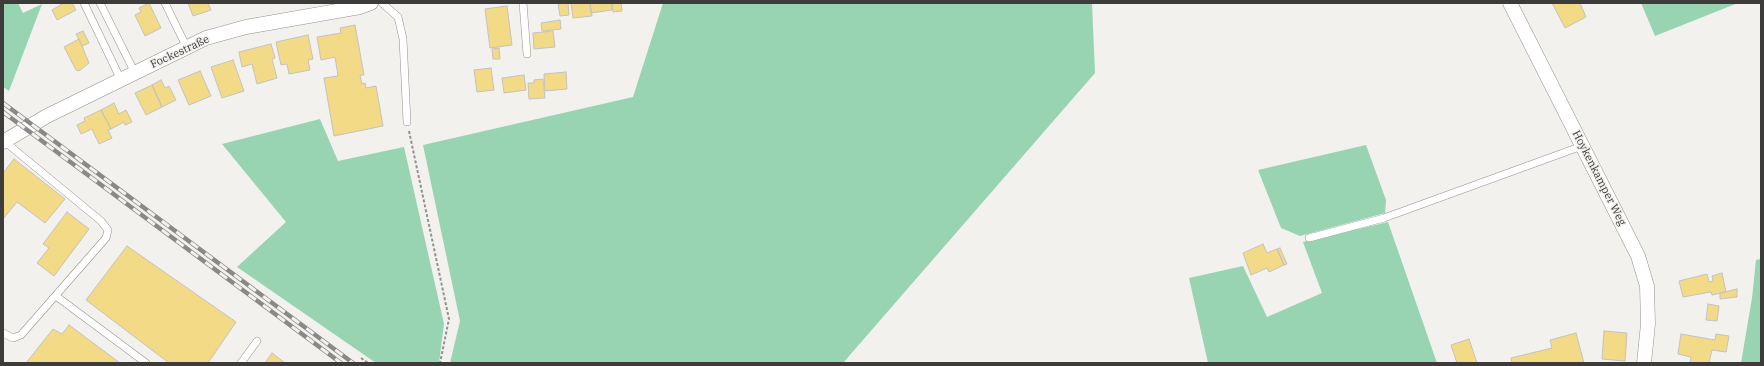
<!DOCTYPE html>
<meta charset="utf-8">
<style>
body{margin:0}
#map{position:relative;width:1764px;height:366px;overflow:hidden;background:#f2f1ee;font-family:"IBM Plex Serif",serif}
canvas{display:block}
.frame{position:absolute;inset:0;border:4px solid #3d3c3b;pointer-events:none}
</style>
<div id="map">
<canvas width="1764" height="366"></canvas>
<div class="frame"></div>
</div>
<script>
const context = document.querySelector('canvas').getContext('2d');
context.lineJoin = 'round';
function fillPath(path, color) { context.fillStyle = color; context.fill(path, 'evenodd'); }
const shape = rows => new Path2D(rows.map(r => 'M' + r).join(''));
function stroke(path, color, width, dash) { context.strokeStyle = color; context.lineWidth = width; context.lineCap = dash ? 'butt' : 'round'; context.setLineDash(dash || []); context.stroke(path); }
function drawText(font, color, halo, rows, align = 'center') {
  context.font = font + ' "IBM Plex Serif",serif'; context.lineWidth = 3; context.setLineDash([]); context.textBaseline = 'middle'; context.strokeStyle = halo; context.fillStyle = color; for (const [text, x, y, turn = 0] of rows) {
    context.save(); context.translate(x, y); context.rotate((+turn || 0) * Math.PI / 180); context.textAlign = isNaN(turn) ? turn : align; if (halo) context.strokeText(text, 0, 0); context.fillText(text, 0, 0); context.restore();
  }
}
fillPath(shape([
 [3,3,18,3,23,13,42,4,9,91,3,87],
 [663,3,1092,3,1095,73,843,363,450,363,460,321,423,145,633,97],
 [1641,3,1738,3,1655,36],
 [320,119,338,161,404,147,444,324,439,363,376,363,237,267,286,222,222,144],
 [1366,145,1386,200,1385,213,1300,236,1281,228,1258,170],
 [1388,222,1437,363,1208,363,1189,278,1243,266,1267,317,1322,293,1303,242],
 [1761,259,1761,363,1741,363,1752,298,1756,260]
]), '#98d4b2');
const building = shape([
 [64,3,72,3,76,10,57,20,52,10,64,3],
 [149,3,161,28,145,36,135,15,141,12,139,8,149,3],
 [188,3,208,3,211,10,193,16,188,3],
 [558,3,568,3,569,15,560,16,558,3],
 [571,3,590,3,592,16,573,18,571,3],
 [590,3,611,3,612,10,591,13,590,3],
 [612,3,621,3,622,11,613,12,612,3],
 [1552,3,1580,3,1586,17,1565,28,1552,3],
 [507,6,512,45,490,48,485,9,507,6],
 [560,20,561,29,542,31,541,23,560,20],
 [355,25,364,75,360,75,362,84,365,83,366,88,376,86,383,126,334,136,324,78,338,76,335,57,321,60,317,37,341,33,340,28,355,25],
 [83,31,89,43,82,46,76,34,83,31],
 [553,31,555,47,534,49,533,33,553,31],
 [308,35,313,59,308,60,310,70,289,74,287,64,281,65,276,42,308,35],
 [79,39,89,63,79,71,76,70,64,47,79,39],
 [271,44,275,58,272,59,277,78,257,84,252,64,242,67,239,52,271,44],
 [499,48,500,59,493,59,492,49,499,48],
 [233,60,244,91,222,98,211,67,233,60],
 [491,68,494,90,477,92,474,70,491,68],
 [200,71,211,96,189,105,178,80,200,71],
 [566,72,567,89,545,91,544,74,566,72],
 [524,75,526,90,504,93,502,78,524,75],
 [543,79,545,98,529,99,528,83,534,83,534,80,543,79],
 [161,80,165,88,169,86,176,100,162,107,152,85,161,80],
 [152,85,162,107,146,115,135,93,152,85],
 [114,103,119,114,126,110,132,122,125,125,124,122,111,129,101,110,114,103],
 [101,110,111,129,108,130,112,138,99,144,92,129,81,134,77,125,85,121,84,118,101,110],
 [14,159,65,199,45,223,17,202,3,219,3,173,14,159],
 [67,212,89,229,54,276,37,263,49,248,43,244,67,212],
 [1263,244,1267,253,1277,249,1284,265,1269,272,1267,268,1251,275,1243,253,1263,244],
 [127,246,236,322,208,363,169,363,86,300,127,246],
 [1280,248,1287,264,1284,265,1277,249,1280,248],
 [1722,273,1726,292,1712,295,1711,292,1683,297,1679,281,1707,274,1709,282,1713,281,1712,276,1722,273],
 [1737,289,1737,297,1720,299,1720,293,1737,289],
 [1708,304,1719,306,1717,321,1706,320,1708,304],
 [69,325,120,363,26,363,53,329,62,334,69,325],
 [1604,331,1627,333,1625,361,1602,359,1604,331],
 [1576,333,1584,363,1512,363,1511,358,1552,348,1550,340,1576,333],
 [1681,334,1715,340,1716,334,1729,336,1726,352,1712,350,1709,363,1690,363,1691,357,1678,354,1681,334],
 [1469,339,1477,363,1457,363,1451,345,1469,339],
 [272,353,285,363,265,363,272,353]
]);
fillPath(building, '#f3da87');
stroke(building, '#c3c2be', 1);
const lane = shape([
 [84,3,121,80],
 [100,3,135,73],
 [165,3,187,48],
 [382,3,398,17,403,39,407,122],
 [523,3,527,54],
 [1309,238,1384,218,1582,146],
 [56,296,146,363],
 [3,333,13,338,21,335,106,238,108,230,101,221,4,141],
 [241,363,257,341]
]);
const street = shape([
 [1510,3,1638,256,1647,286,1648,324,1644,363],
 [3,142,47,116,206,38,246,27,360,7,371,3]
]);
stroke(lane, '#92918d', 8);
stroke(street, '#92918d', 15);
stroke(shape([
 [409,131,449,319,440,363],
 [361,358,368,363]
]), '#939290', 2, [3, 2]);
stroke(lane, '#fff', 7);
stroke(street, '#fff', 14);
const rail = shape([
 [3,103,353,363],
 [3,112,341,363]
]);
stroke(rail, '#8a8988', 4.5);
stroke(rail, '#f2f1ee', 3, [9]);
drawText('11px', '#3d3c3b', '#f2f1ee', [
 ["Fockestraße",180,52,-25],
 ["Hoykenkamper Weg",1599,178,63]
]);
</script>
